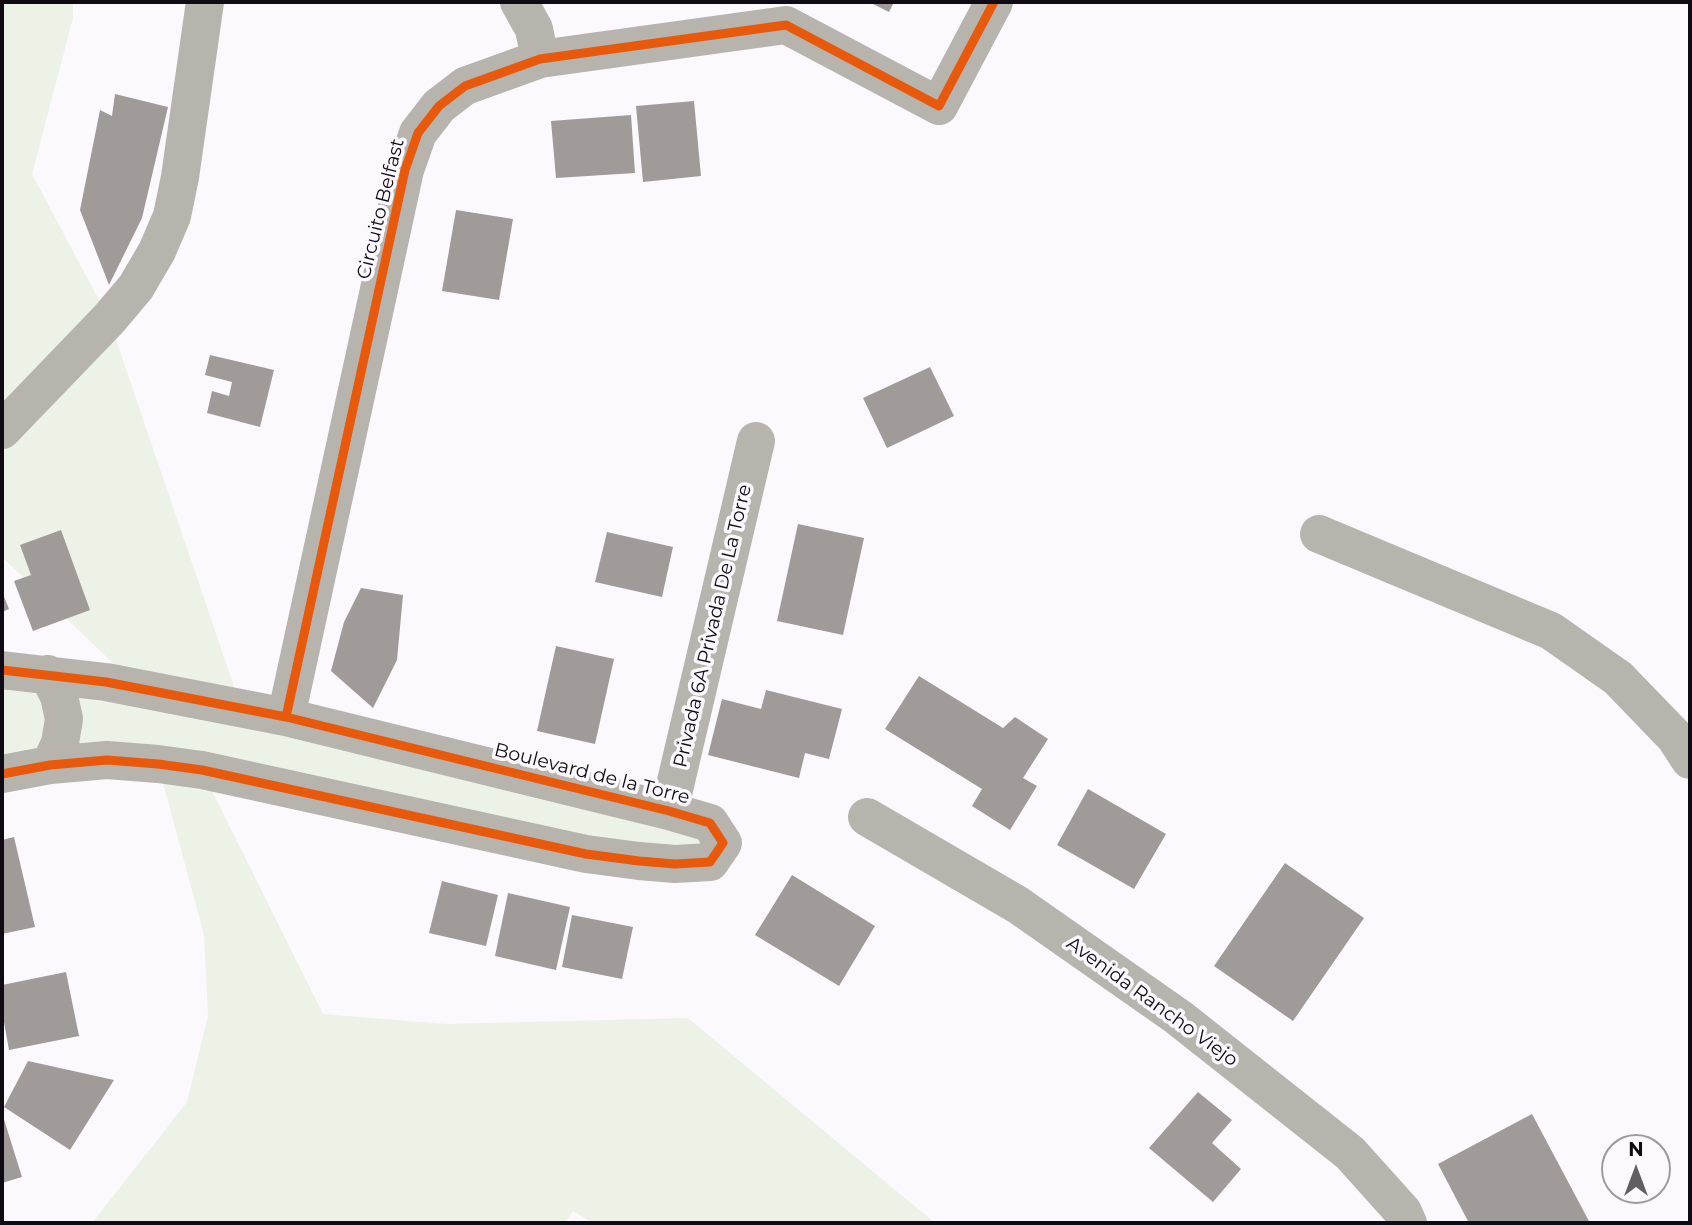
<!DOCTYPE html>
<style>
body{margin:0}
#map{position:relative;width:1692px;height:1225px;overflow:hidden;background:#fbf9fd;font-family:Montserrat,sans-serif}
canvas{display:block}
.frame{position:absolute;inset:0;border:4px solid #0f0a13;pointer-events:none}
.north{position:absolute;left:1601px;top:1134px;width:70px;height:70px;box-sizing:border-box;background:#fbf8fe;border:2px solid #9d99a0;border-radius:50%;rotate:0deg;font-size:19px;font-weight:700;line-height:28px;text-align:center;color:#0f0a13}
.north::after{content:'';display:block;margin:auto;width:24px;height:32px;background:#625e65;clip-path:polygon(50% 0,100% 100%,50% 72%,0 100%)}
</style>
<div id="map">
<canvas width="1692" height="1225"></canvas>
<div class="frame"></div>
<div class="north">N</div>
</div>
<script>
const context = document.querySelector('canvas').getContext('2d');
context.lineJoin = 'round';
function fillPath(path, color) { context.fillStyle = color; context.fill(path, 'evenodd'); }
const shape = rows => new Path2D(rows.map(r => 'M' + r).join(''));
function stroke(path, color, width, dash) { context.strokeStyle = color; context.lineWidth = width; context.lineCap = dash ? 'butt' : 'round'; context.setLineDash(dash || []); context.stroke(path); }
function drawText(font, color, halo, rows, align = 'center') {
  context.font = font + ' Montserrat,sans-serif'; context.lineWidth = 7; context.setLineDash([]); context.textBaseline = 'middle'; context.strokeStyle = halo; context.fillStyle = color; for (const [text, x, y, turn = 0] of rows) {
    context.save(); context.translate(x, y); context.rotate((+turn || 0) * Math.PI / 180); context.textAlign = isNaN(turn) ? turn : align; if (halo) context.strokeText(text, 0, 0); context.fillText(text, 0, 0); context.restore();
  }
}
fillPath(shape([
 [2,2,73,2,73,18,32,174,109,319,241,707,710,823,710,862,202,771,323,1014,446,1024,688,1018,935,1223,593,1223,573,1211,565,1223,92,1223,187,1102,208,1016,204,935,158,764,2,774,2,670,139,688,2,557]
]), '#ecf2e6');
fillPath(shape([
 [869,2,894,2,889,12],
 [115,94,168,107,142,218,109,285,80,210,100,110,112,116],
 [694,101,701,176,643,182,636,106],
 [631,115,635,173,556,178,551,121],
 [456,210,513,219,499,300,442,291],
 [210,355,274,370,260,427,207,413,212,391,229,396,232,382,205,375],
 [930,367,954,416,887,448,863,398],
 [798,524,864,538,843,635,777,621],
 [61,530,90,610,33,631,14,581,31,575,20,545],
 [607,532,673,547,662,597,595,582],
 [361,588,403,595,397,660,373,708,331,671,344,622],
 [2,592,9,609,2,612],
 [556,646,614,659,595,744,537,731],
 [919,676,1003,728,1015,717,1048,739,1023,778,1037,786,1010,830,972,806,982,789,885,729],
 [766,690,842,709,829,759,805,753,799,778,708,755,722,699,761,709],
 [1088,789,1166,834,1134,889,1057,845],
 [14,837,35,927,2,934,2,840],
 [1285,863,1364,918,1293,1021,1214,966],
 [792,875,875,926,839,986,755,935],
 [442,881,498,895,486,946,429,933],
 [508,893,570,907,556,970,495,956],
 [572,915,633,927,622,979,562,967],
 [66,972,79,1036,9,1050,2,1011,2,985],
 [28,1061,114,1080,70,1150,4,1107],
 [1198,1092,1232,1120,1212,1143,1241,1169,1213,1202,1149,1148],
 [2,1113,22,1177,2,1183],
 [1532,1114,1590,1223,1469,1223,1438,1164]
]), '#a09a98');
stroke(shape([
 [519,2,534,29,540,59],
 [2,430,109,319,136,287,157,251,172,216,180,177,205,2],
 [1319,534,1551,631,1618,678,1675,737,1690,760],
 [2,670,106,682,286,717,669,811,710,823,723,843,710,862,675,864,639,861,586,854,202,770,158,764,107,760,50,765,2,774],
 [48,674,59,696,64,719,60,743,50,765],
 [286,717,405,170,418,133,439,106,465,86,540,59,786,25,939,106,994,2],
 [669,811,756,441],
 [867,817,1018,905,1178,1017,1350,1153,1403,1212,1408,1223]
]), '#b7b3ad', 38);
stroke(shape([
 [2,670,106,682,286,717,669,811,710,823,723,843,710,862,675,864,639,861,586,854,202,770,158,764,107,760,50,765,2,774],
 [286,717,405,170,418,133,439,106,465,86,540,59,786,25,939,106,994,2]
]), '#e8590c', 9);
drawText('19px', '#0f0a13', '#fbf8fe', [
 ["Circuito Belfast",381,209,-76],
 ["Privada 6A Privada De La Torre",713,626,-77],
 ["Boulevard de la Torre",592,774,14],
 ["Avenida Rancho Viejo",1152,1002,36]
]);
</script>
